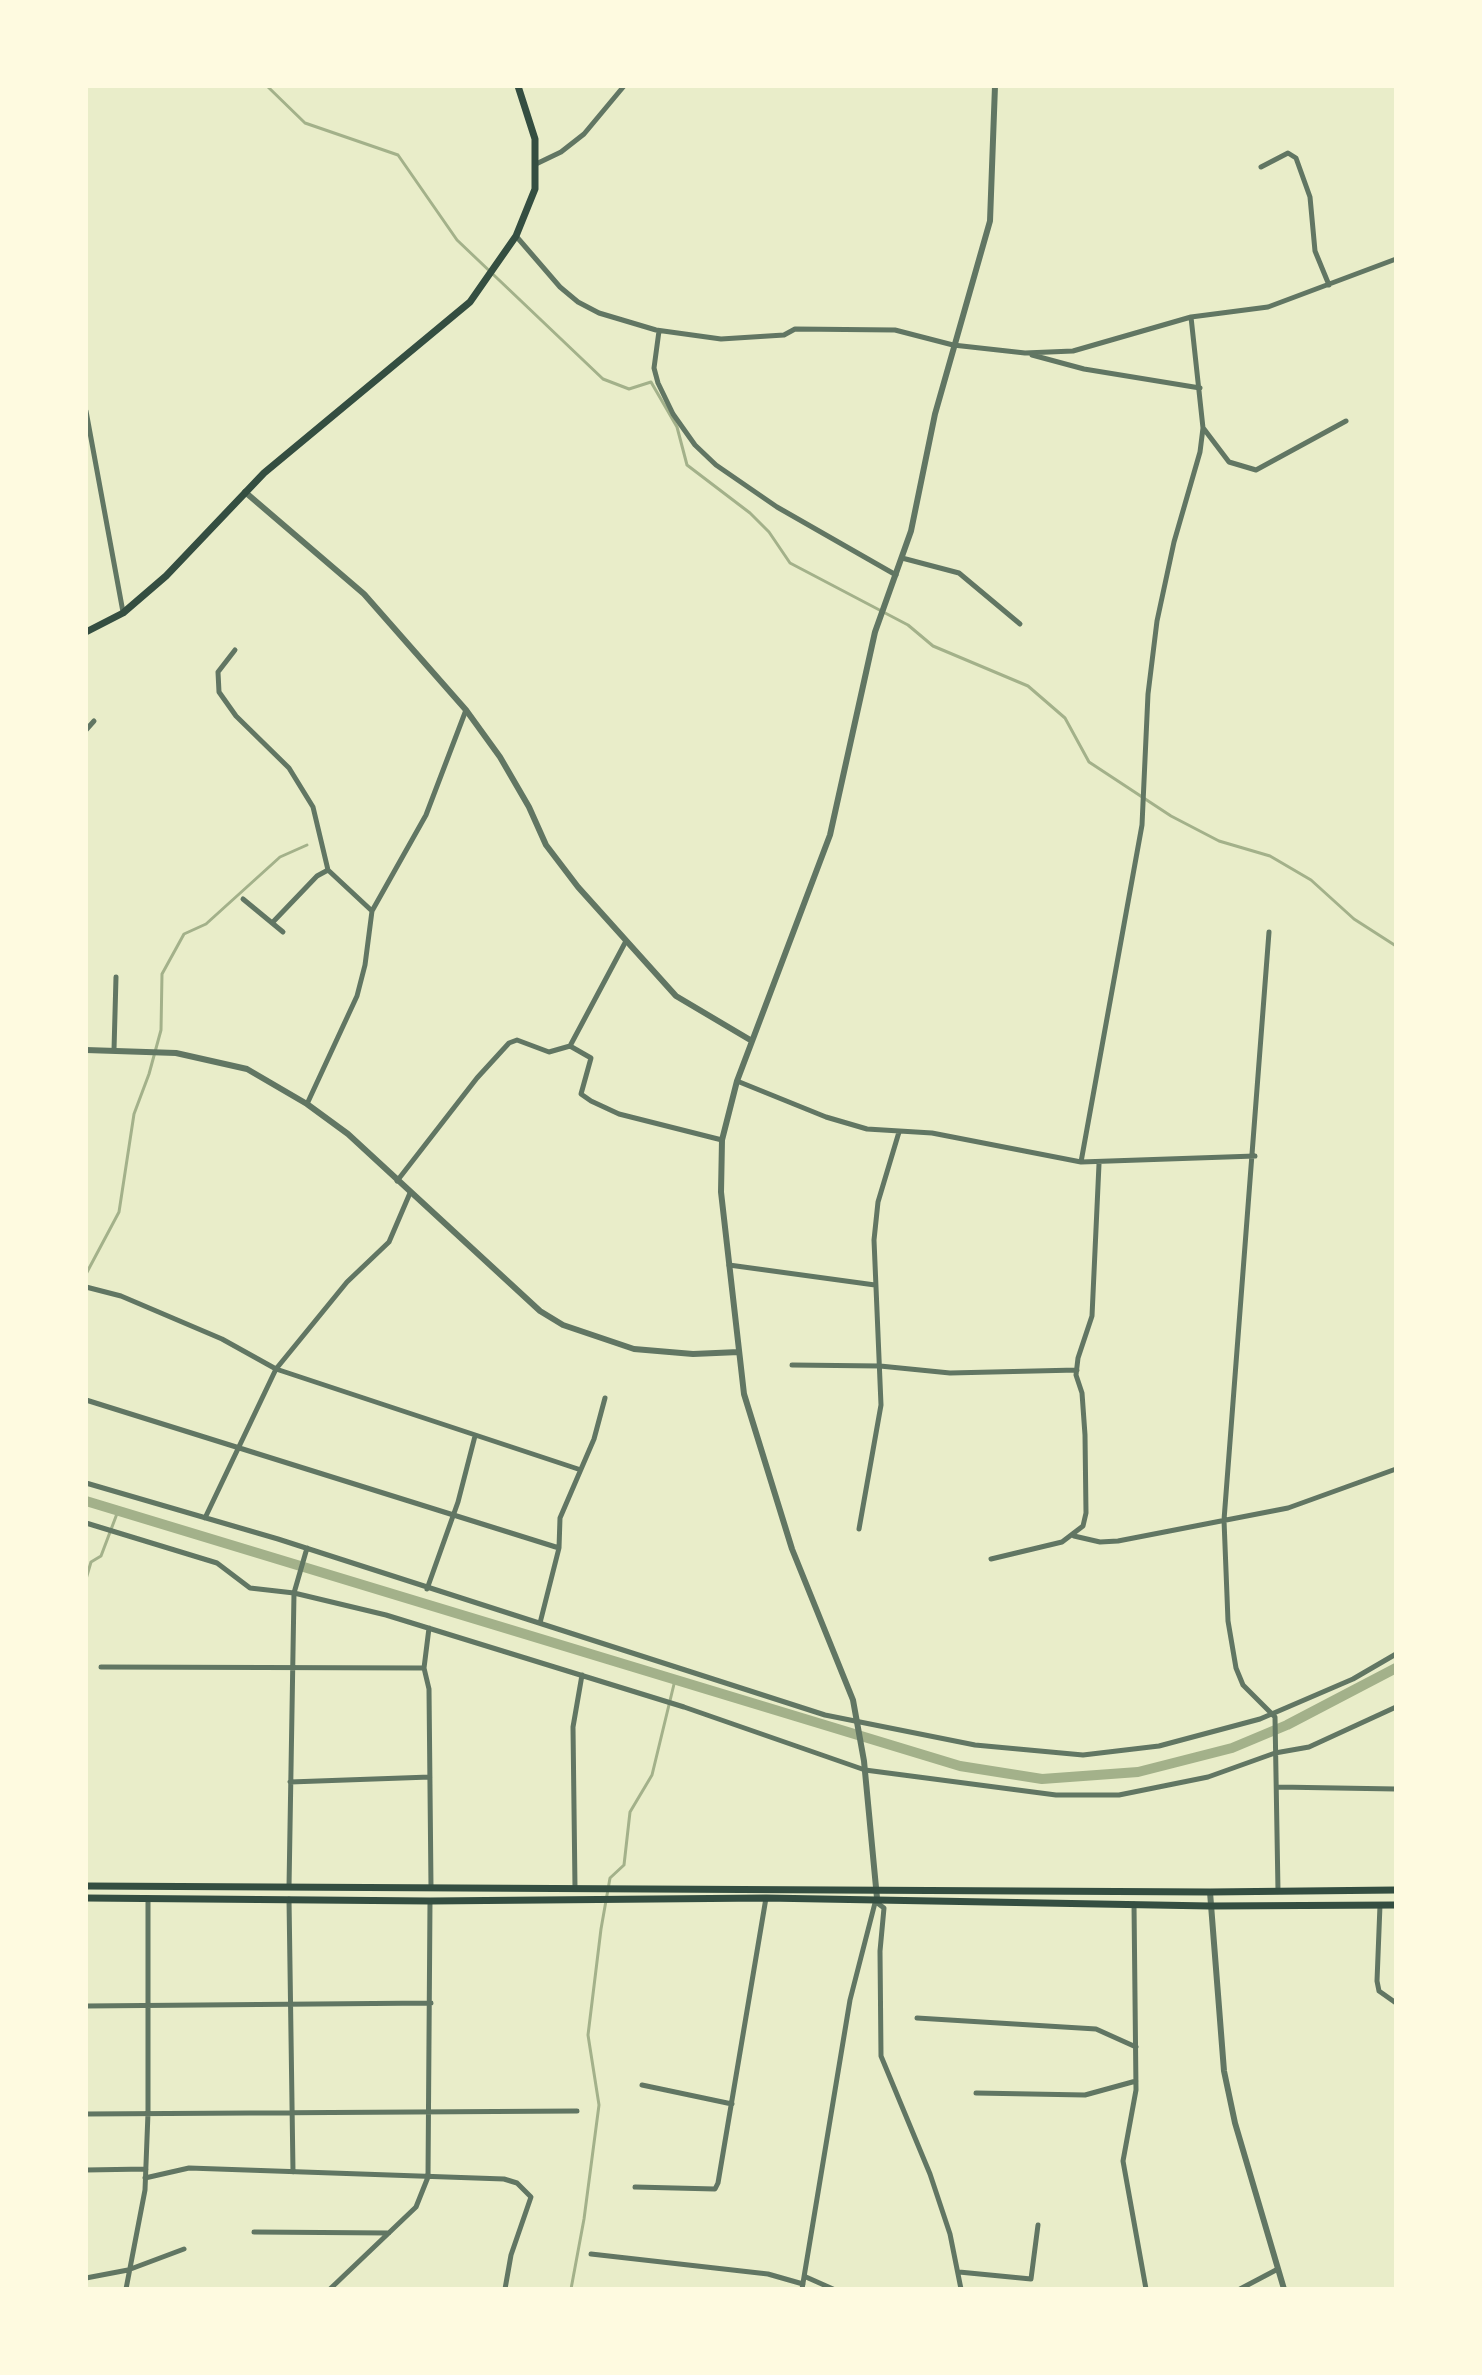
<!DOCTYPE html>
<style>
body{margin:0}
#map{position:relative;width:1482px;height:2375px;overflow:hidden;background:#e9edc9;font-family:Karla,sans-serif}
canvas{display:block}
.frame{position:absolute;inset:0;border:88px solid #fefae0;pointer-events:none}
</style>
<div id="map">
<canvas width="1482" height="2375"></canvas>
<div class="frame"></div>
</div>
<script>
const context = document.querySelector('canvas').getContext('2d');
context.lineJoin = 'round';
const shape = rows => new Path2D(rows.map(r => 'M' + r).join(''));
function stroke(path, color, width, dash) { context.strokeStyle = color; context.lineWidth = width; context.lineCap = dash ? 'butt' : 'round'; context.setLineDash(dash || []); context.stroke(path); }
stroke(shape([
 [267,86,305,123,398,155,457,240,603,379,629,389,651,382,677,427,687,465,750,513,769,532,790,563,908,625,933,646,1028,686,1065,718,1089,762,1171,816,1219,841,1270,856,1311,880,1354,919,1396,946],
 [86,1274,119,1212,134,1114,149,1074,161,1030,162,974,184,934,206,924,280,857,307,845],
 [86,1579,91,1562,101,1556,118,1511],
 [571,2289,584,2219,599,2105,588,2035,601,1929,610,1878,624,1865,630,1812,652,1775,675,1680]
]), '#a3b18a', 3);
stroke(shape([
 [86,1501,960,1766,1042,1779,1138,1772,1232,1748,1287,1725,1396,1668]
]), '#a3b18a', 10);
stroke(shape([
 [536,164,561,152,584,134,624,86],
 [1261,167,1288,153,1296,158,1310,197,1315,251,1329,285],
 [516,236,560,287,578,302,599,313,656,330,721,339,784,335,795,329,895,330,953,345,1025,353,1073,351,1191,317,1268,307,1396,259],
 [659,331,654,368,658,383,673,414,695,445,716,465,777,507,896,575],
 [1032,355,1084,369,1200,388],
 [86,411,123,612],
 [1204,429,1229,462,1256,470,1346,421],
 [902,558,959,573,1020,624],
 [235,650,218,672,219,692,236,716,289,768,313,807,328,870,372,911],
 [86,730,94,721],
 [243,899,283,932],
 [272,923,317,876,328,870],
 [1269,932,1224,1520,1228,1621,1236,1668,1243,1685,1275,1717,1278,1891],
 [570,1046,626,941],
 [114,1050,116,977],
 [737,1081,826,1117,867,1129,932,1133,1081,1162,1255,1156],
 [307,1104,357,996,365,965,372,911,426,815,466,710],
 [1081,1162,1142,825,1148,694,1157,621,1174,542,1200,452,1203,428,1191,317],
 [397,1181,477,1078,509,1043,517,1040,549,1052,570,1046,591,1058,581,1094,591,1101,619,1114,722,1140],
 [729,1265,875,1285],
 [86,1287,121,1296,222,1339,276,1369,578,1469],
 [792,1365,880,1366,950,1373,1077,1370],
 [86,1400,559,1548],
 [86,1483,278,1539,825,1715,975,1745,1083,1755,1159,1746,1260,1719,1353,1679,1396,1654],
 [205,1518,276,1369,347,1282,389,1242,410,1193],
 [86,1523,217,1563,250,1588,294,1593,386,1615,684,1707,865,1770,1056,1795,1119,1795,1208,1777,1275,1753,1309,1747,1396,1707],
 [859,1529,881,1405,874,1240,878,1202,899,1132],
 [1074,1536,1100,1542,1118,1541,1288,1508,1396,1469],
 [991,1559,1062,1542,1083,1526,1086,1513,1085,1435,1082,1393,1076,1375,1078,1358,1092,1316,1099,1164],
 [427,1589,458,1502,475,1436],
 [540,1623,559,1548,560,1518,594,1439,605,1398],
 [101,1667,424,1668,429,1689,431,1887],
 [424,1668,429,1628],
 [290,1782,430,1777],
 [1278,1787,1396,1789],
 [289,1887,294,1593,307,1548],
 [575,1888,573,1727,582,1675],
 [289,1899,293,2172],
 [876,1902,884,1908,880,1951,881,2056,930,2174,950,2234,961,2289],
 [1134,1904,1136,2090,1123,2161,1146,2289],
 [1380,1905,1377,1981,1379,1991,1396,2003],
 [86,2006,431,2003],
 [917,2018,1096,2029,1136,2047],
 [642,2085,732,2104],
 [976,2093,1085,2095,1136,2081],
 [86,2114,577,2111],
 [86,2170,146,2169],
 [145,2178,189,2168,504,2179,517,2183,531,2197,511,2255,505,2289],
 [635,2187,715,2189,718,2183,766,1898],
 [254,2232,389,2233],
 [591,2254,768,2274,803,2284],
 [959,2272,1031,2279,1038,2225],
 [806,2277,833,2289],
 [86,2278,128,2270,184,2249],
 [126,2289,145,2190,148,2113,148,1898],
 [330,2289,416,2207,428,2177,430,1901],
 [802,2289,850,2000,876,1899],
 [1240,2289,1276,2270]
]), '#617663', 5);
stroke(shape([
 [245,492,364,594,466,710,500,757,529,807,546,845,578,887,676,996,752,1041],
 [86,1050,176,1053,247,1069,307,1104,348,1134,540,1311,563,1325,634,1349,693,1354,739,1352],
 [1210,1892,1224,2071,1235,2123,1284,2289],
 [877,1898,864,1761,853,1700,792,1549,744,1394,721,1192,722,1140,737,1081,830,835,875,632,911,531,935,414,990,221,995,86]
]), '#617663', 6);
stroke(shape([
 [86,632,123,613,166,576,264,473,470,302,516,236,535,189,535,139,518,86],
 [86,1886,1210,1892,1396,1890],
 [86,1898,430,1901,766,1898,1210,1906,1396,1905]
]), '#344e41', 7);
</script>
